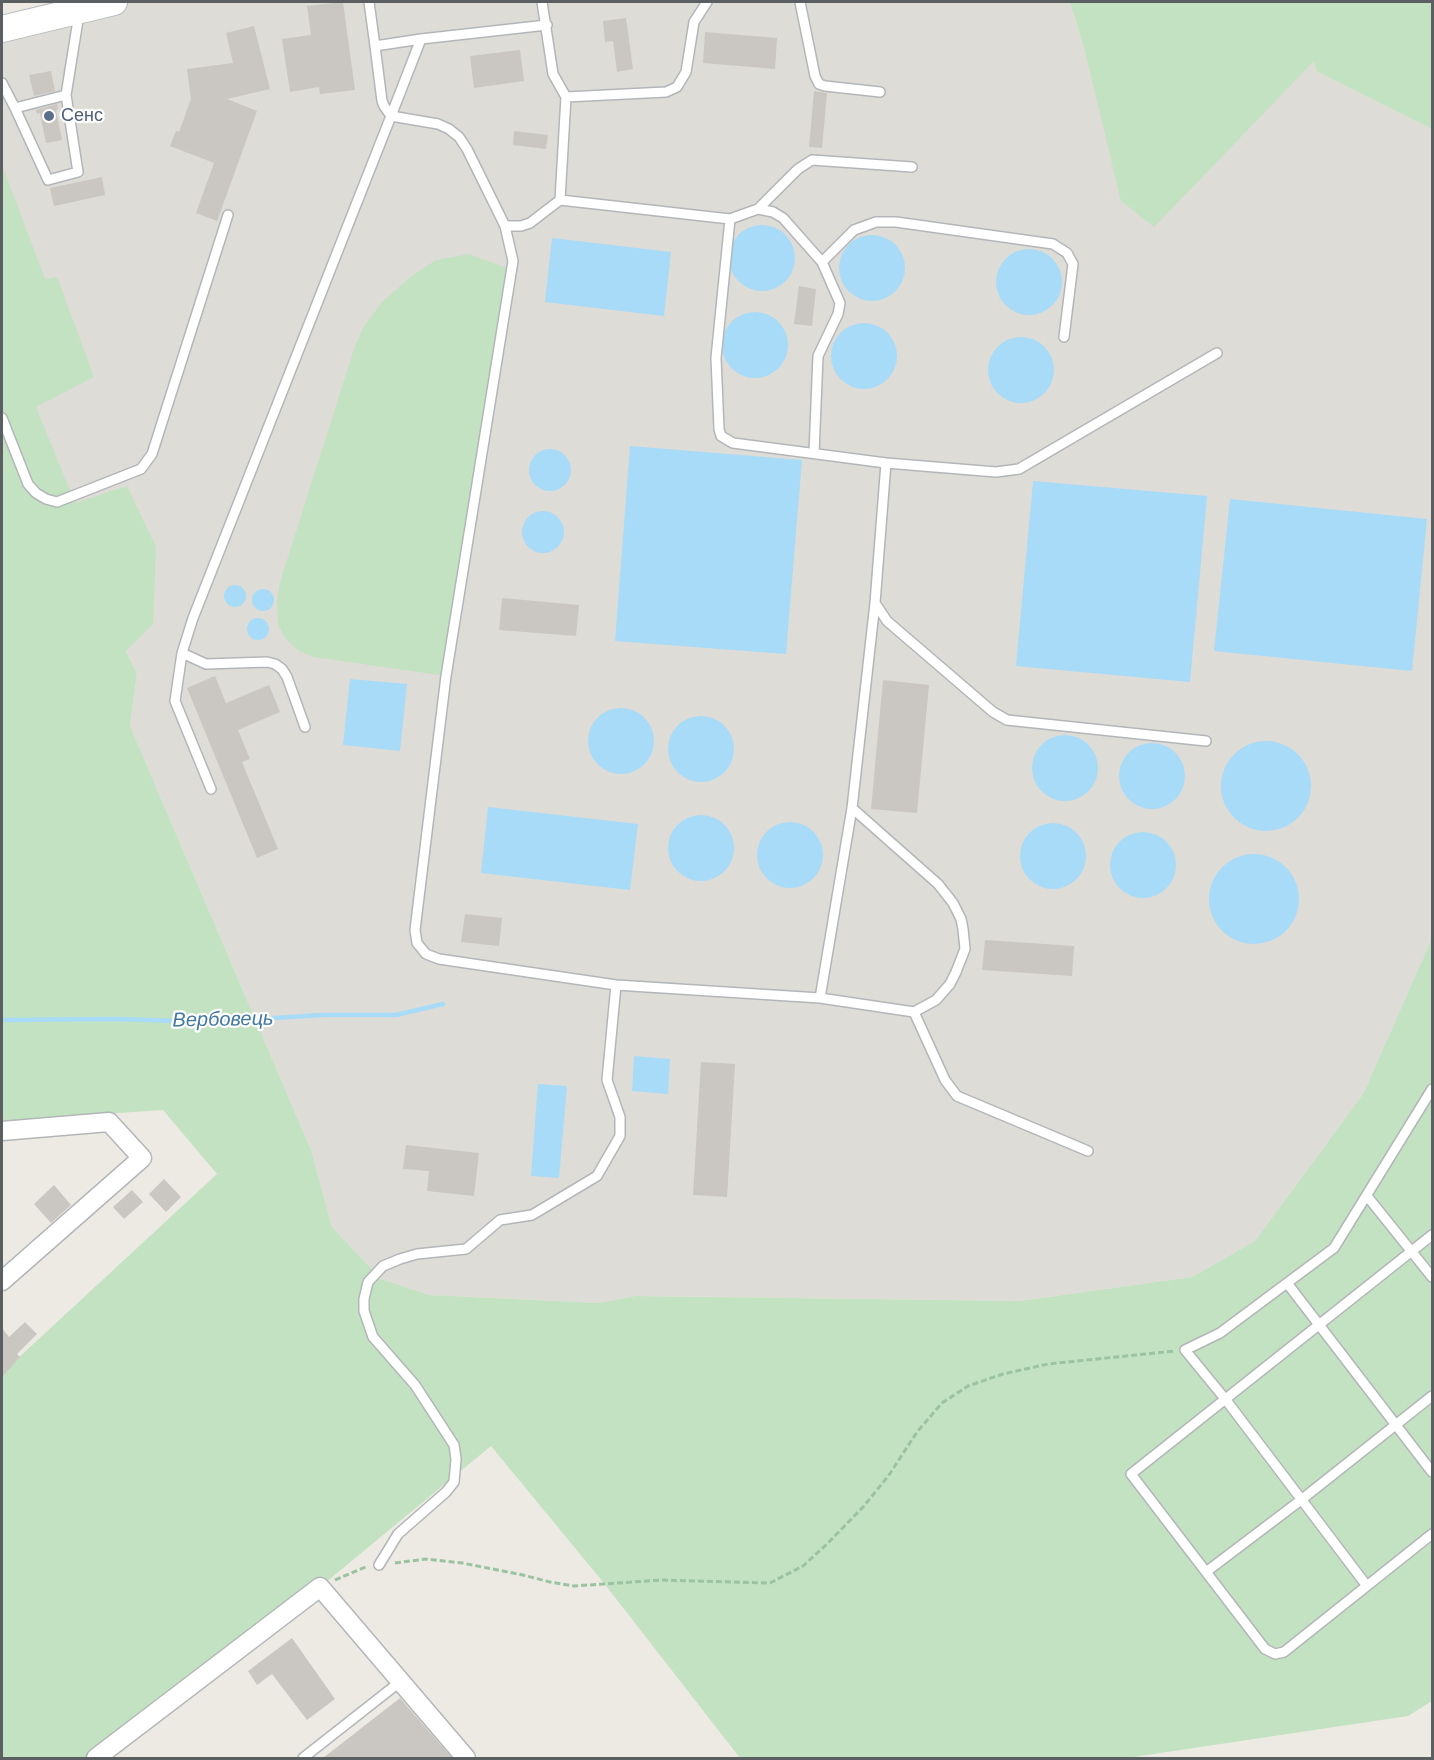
<!DOCTYPE html>
<meta charset="utf-8">
<style>
body{margin:0}
#map{position:relative;width:1434px;height:1760px;overflow:hidden;background:#edeae3;font-family:Arial,sans-serif}
canvas{display:block}
.frame{position:absolute;inset:0;border:3px solid #5b5f62;pointer-events:none}
</style>
<div id="map">
<canvas width="1434" height="1760"></canvas>
<div class="frame"></div>
</div>
<script>
const context = document.querySelector('canvas').getContext('2d');
context.lineJoin = 'round';
function fillPath(path, color) { context.fillStyle = color; context.fill(path, 'evenodd'); }
const shape = rows => new Path2D(rows.map(r => 'M' + r).join(''));
function stroke(path, color, width, dash) { context.strokeStyle = color; context.lineWidth = width; context.lineCap = dash ? 'butt' : 'round'; context.setLineDash(dash || []); context.stroke(path); }
function drawText(font, color, halo, rows, align = 'center') {
  context.font = font + ' Arial,sans-serif'; context.lineWidth = 4.5; context.setLineDash([]); context.textBaseline = 'middle'; context.strokeStyle = halo; context.fillStyle = color; for (const [text, x, y, turn = 0] of rows) {
    context.save(); context.translate(x, y); context.rotate((+turn || 0) * Math.PI / 180); context.textAlign = isNaN(turn) ? turn : align; if (halo) context.strokeText(text, 0, 0); context.fillText(text, 0, 0); context.restore();
  }
}
fillPath(shape([
 [114,2,1070,2,1085,51,1314,60,1316,71,1432,129,1432,938,1363,1094,1255,1241,1192,1277,1020,1301,635,1296,599,1303,429,1295,381,1279,332,1227,311,1150,130,726,137,674,57,502,2,418,2,29]
]), '#dedcd7');
fillPath(shape([
 [1070,2,1432,2,1432,129,1316,71,1314,61,1154,227,1121,201,1085,51],
 [2,165,45,279,57,277,94,377,36,407,75,503,127,486,156,547,153,624,126,651,137,674,130,726,311,1150,332,1227,381,1279,429,1295,599,1303,635,1296,1020,1301,1192,1277,1255,1241,1363,1094,1432,938,1432,1701,1408,1716,1127,1758,740,1758,603,1582,491,1446,320,1587,96,1758,2,1758,2,1373,217,1174,163,1110,2,1121],
 [469,254,512,270,446,676,314,657,299,651,286,639,278,625,277,603,280,582,355,346,365,325,382,302,413,275,436,260]
]), '#c3e2c1');
fillPath(shape([
 '729 258a33 33 0 1 1 66 0a33 33 0 1 1-66 0Z',
 '839 268a33 33 0 1 1 66 0a33 33 0 1 1-66 0Z',
 [552,238,671,252,664,316,545,302],
 '996 282a33 33 0 1 1 66 0a33 33 0 1 1-66 0Z',
 '722 345a33 33 0 1 1 66 0a33 33 0 1 1-66 0Z',
 '831 356a33 33 0 1 1 66 0a33 33 0 1 1-66 0Z',
 '988 370a33 33 0 1 1 66 0a33 33 0 1 1-66 0Z',
 [630,446,802,460,786,654,615,641],
 '529 470a21 21 0 1 1 42 0a21 21 0 1 1-42 0Z',
 [1033,481,1207,496,1190,682,1016,666],
 [1230,499,1427,519,1412,671,1214,651],
 '522 532a21 21 0 1 1 42 0a21 21 0 1 1-42 0Z',
 '224 596a11 11 0 1 1 22 0a11 11 0 1 1-22 0Z',
 '252 600a11 11 0 1 1 22 0a11 11 0 1 1-22 0Z',
 '247 629a11 11 0 1 1 22 0a11 11 0 1 1-22 0Z',
 [350,679,407,684,400,751,343,745],
 '588 741a33 33 0 1 1 66 0a33 33 0 1 1-66 0Z',
 '668 749a33 33 0 1 1 66 0a33 33 0 1 1-66 0Z',
 '1032 768a33 33 0 1 1 66 0a33 33 0 1 1-66 0Z',
 '1221 786a45 45 0 1 1 90 0a45 45 0 1 1-90 0Z',
 '1119 776a33 33 0 1 1 66 0a33 33 0 1 1-66 0Z',
 [488,807,638,824,630,890,481,873],
 '668 848a33 33 0 1 1 66 0a33 33 0 1 1-66 0Z',
 '757 855a33 33 0 1 1 66 0a33 33 0 1 1-66 0Z',
 '1020 856a33 33 0 1 1 66 0a33 33 0 1 1-66 0Z',
 '1110 865a33 33 0 1 1 66 0a33 33 0 1 1-66 0Z',
 '1209 899a45 45 0 1 1 90 0a45 45 0 1 1-90 0Z',
 [634,1056,670,1059,668,1094,632,1091],
 [538,1084,567,1086,559,1178,531,1176]
]), '#a7dbf8');
stroke(shape([
 [2,1020,117,1019,210,1022,323,1015,396,1015,443,1004]
]), '#a7dbf8', 4.5);
fillPath(shape([
 [343,2,355,90,320,94,319,87,290,92,282,39,311,35,307,6],
 [626,18,633,69,617,72,613,41,605,42,603,21],
 [254,26,270,89,227,99,257,111,217,221,196,213,214,163,170,146,176,131,179,132,191,99,187,69,233,63,226,33],
 [705,32,777,38,775,69,703,63],
 [520,50,524,81,474,88,470,56],
 [51,71,55,91,34,96,29,75],
 [814,91,827,93,822,148,809,147],
 [57,104,58,110,56,110,62,140,46,143,40,113,37,114,36,110],
 [514,131,548,135,546,149,513,145],
 [102,177,105,195,54,206,50,188],
 [799,286,816,289,812,326,794,324],
 [502,598,579,605,576,636,499,630],
 [215,676,226,703,269,685,280,712,238,730,250,759,242,762,278,849,257,858,187,688],
 [883,680,929,685,917,813,871,809],
 [465,914,502,918,499,946,461,942],
 [985,940,1074,946,1072,976,982,970],
 [701,1062,735,1064,727,1197,693,1195],
 [406,1145,479,1153,474,1196,427,1191,429,1171,403,1169],
 [164,1179,181,1197,166,1212,149,1194],
 [54,1185,71,1205,51,1223,34,1204],
 [132,1190,143,1202,124,1219,113,1207],
 [25,1322,37,1334,17,1354,20,1357,2,1377,2,1328,9,1337],
 [292,1638,335,1699,307,1720,272,1674,257,1685,248,1671],
 [400,1698,452,1758,323,1758]
]), '#cac7c2');
const lane = shape([
 [369,2,375,46],
 [542,2,553,74,566,97,560,200,730,219,758,209,798,169,812,160,912,167],
 [800,2,815,76,819,84,825,86,880,92],
 [421,39,391,116,384,106,382,101,375,46,421,39,547,25],
 [2,83,15,108,66,95,79,14],
 [566,97,666,92,677,87,686,72,694,22,707,2],
 [15,108,48,180,78,172,66,95],
 [560,200,530,223,521,226,505,226,513,261,446,676,415,930,417,943,426,954,439,959,616,985,820,998,914,1012,945,1080,957,1096,1088,1151],
 [758,209,773,212,783,218,822,262,854,230,876,222,896,222,1053,244,1067,253,1073,264,1064,337],
 [730,219,716,358,719,429,721,436,733,443,886,463,875,603,852,808,820,998],
 [2,418,28,484,36,493,46,499,57,502,141,469,152,454,228,215],
 [814,453,818,356,838,314,840,303,822,262],
 [886,463,996,472,1019,469,1217,353],
 [875,603,887,621,993,712,1007,720,1206,741],
 [182,653,175,701,211,789],
 [305,727,287,677,282,669,275,664,267,662,206,664,182,653,193,618,391,116,438,124,449,129,459,137,467,149,505,226],
 [852,808,938,884,953,903,961,919,963,929,965,949,956,972,950,984,936,1000,914,1012],
 [1367,1196,1432,1277],
 [1432,1235,1131,1474,1265,1649,1275,1654,1284,1652,1432,1534],
 [1287,1283,1432,1472],
 [379,1565,398,1534,446,1492,454,1482,456,1459,454,1445,415,1385,373,1337,364,1311,364,1299,368,1282,383,1266,400,1259,417,1254,466,1249,500,1220,532,1215,597,1176,620,1136,620,1117,607,1080,616,985],
 [1206,1572,1301,1500,1432,1396],
 [1367,1586,1226,1400,1185,1350,1220,1333,1334,1248,1432,1089],
 [303,1758,401,1681]
]);
const street = shape([
 [2,1131,109,1122,142,1158,2,1281],
 [96,1758,320,1587,466,1758]
]);
const secondary = shape([
 [2,29,114,2]
]);
stroke(lane, '#b3b6b9', 12);
stroke(street, '#b3b6b9', 21);
stroke(secondary, '#b4b8bc', 28);
stroke(shape([
 [395,1563,426,1559,462,1563,523,1575,550,1582,574,1586,662,1580,770,1583,803,1566,826,1545,864,1506,889,1475,917,1432,942,1403,968,1386,1003,1374,1048,1364,1175,1351],
 [335,1580,368,1566]
]), '#9bc3a2', 3, [6, 3]);
stroke(lane, '#fff', 9);
stroke(street, '#fff', 18);
stroke(secondary, '#fff', 26);
for (const [x, y, r, color] of [
 [49,116,6,"#5c6f8a"]
]) { const dot = new Path2D(); dot.arc(x, y, r, 0, 2 * Math.PI); context.fillStyle = color; context.fill(dot); stroke(dot, '#fff', 2); }
drawText('18px', '#4e5e75', '#fff', [
 ["Сенс",61,116]
], 'left');
drawText('italic 20px', '#4378a1', '#fff', [
 ["Вербовець",223,1020,-1]
]);
</script>
